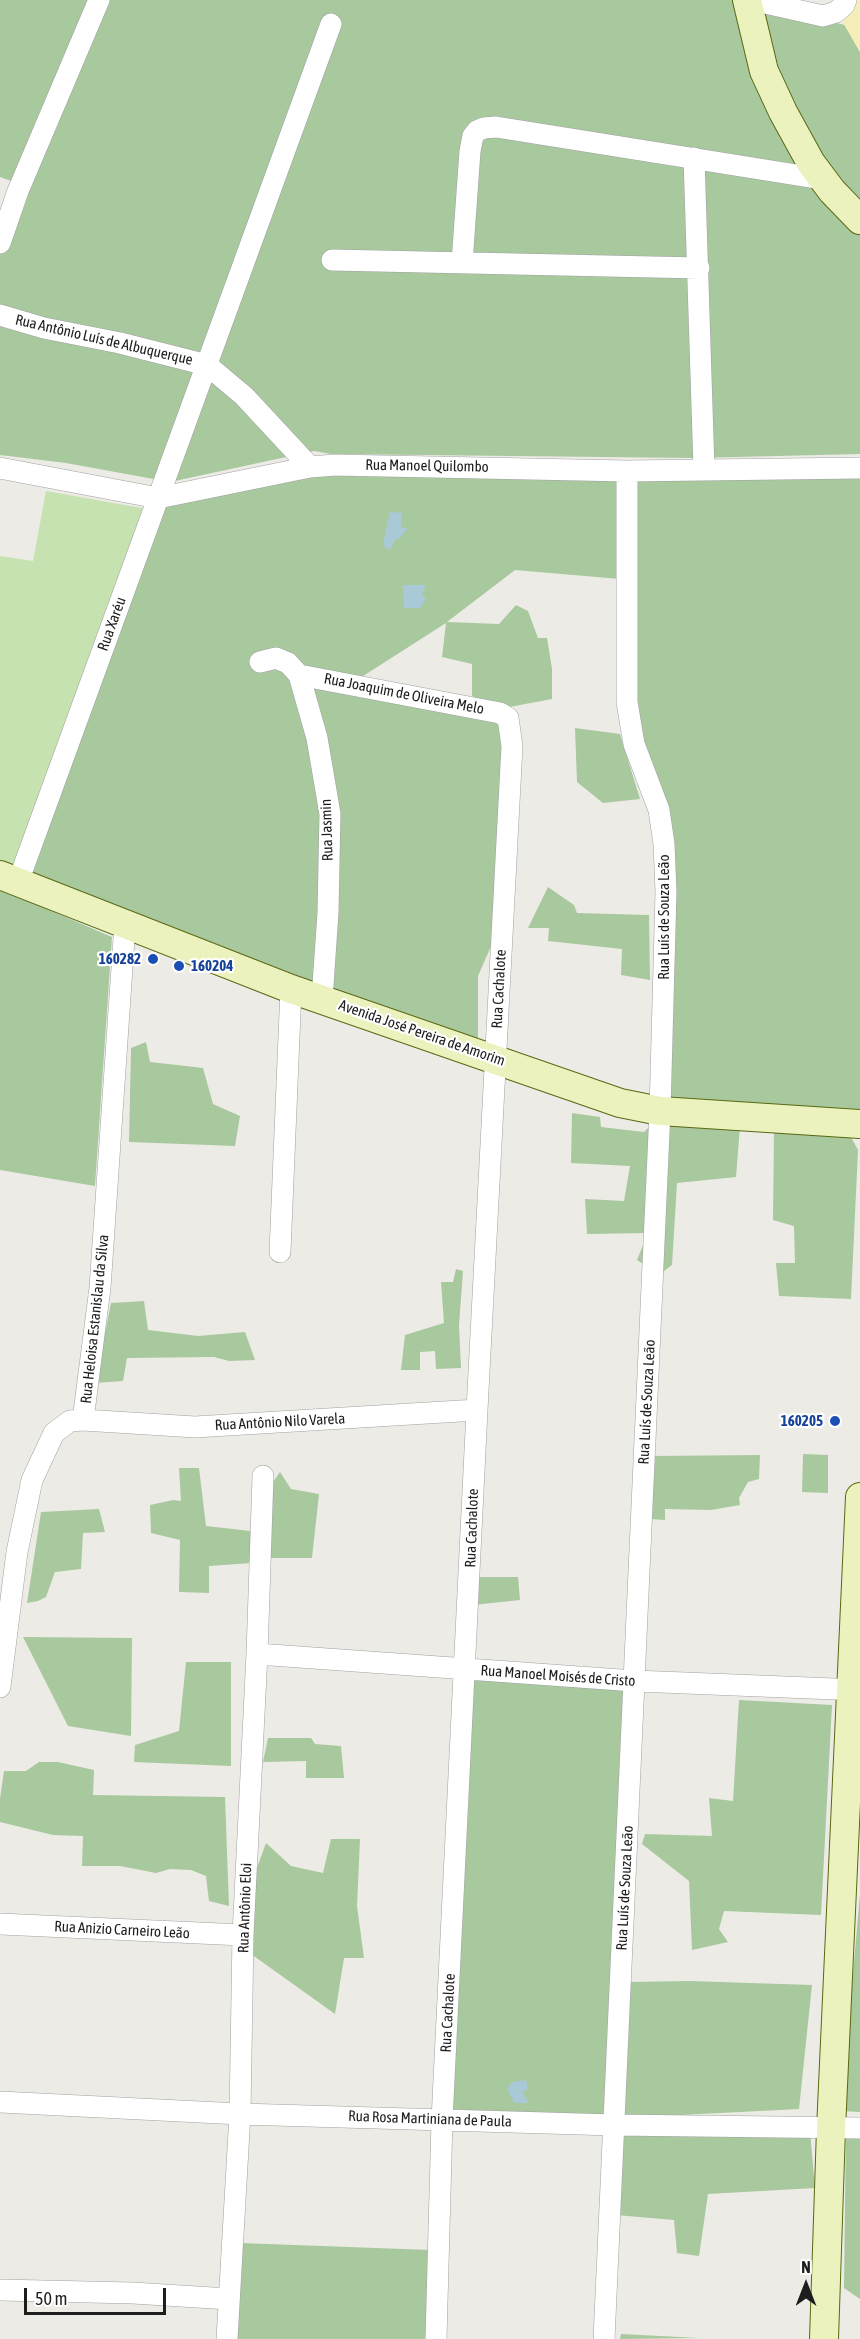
<!DOCTYPE html>
<meta charset="utf-8">
<style>
body{margin:0}
#map{position:relative;width:860px;height:2339px;overflow:hidden;background:#edebe5;font-family:"Asap Condensed",sans-serif}
canvas{display:block}
.north{position:absolute;left:776px;top:2255px;width:60px;height:60px;-webkit-text-stroke:4px #fff;paint-order:stroke;rotate:0deg;font-size:16px;font-weight:700;line-height:24px;text-align:center;color:#1d1d1d}
.north::after{content:'';display:block;margin:auto;width:21px;height:27px;background:#1d1d1d;clip-path:polygon(50% 0,100% 100%,50% 72%,0 100%)}
.scale{position:absolute;left:24px;top:2288px;width:142px;height:27px;box-sizing:border-box;border:3px solid #1d1d1d;border-top:0;padding-left:8px;font-size:18px;line-height:21px;white-space:nowrap;color:#1d1d1d;-webkit-text-stroke:4px #fff;paint-order:stroke}
</style>
<div id="map">
<canvas width="860" height="2339"></canvas>
<div class="north">N</div>
<div class="scale">50 m</div>
</div>
<script>
const context = document.querySelector('canvas').getContext('2d');
context.lineJoin = 'round';
function fillPath(path, color) { context.fillStyle = color; context.fill(path, 'evenodd'); }
const shape = rows => new Path2D(rows.map(r => 'M' + r).join(''));
function stroke(path, color, width, dash) { context.strokeStyle = color; context.lineWidth = width; context.lineCap = dash ? 'butt' : 'round'; context.setLineDash(dash || []); context.stroke(path); }
function drawText(font, color, halo, rows, align = 'center') {
  context.font = font + ' "Asap Condensed",sans-serif'; context.lineWidth = 4.5; context.setLineDash([]); context.textBaseline = 'middle'; context.strokeStyle = halo; context.fillStyle = color; for (const [text, x, y, turn = 0] of rows) {
    context.save(); context.translate(x, y); context.rotate((+turn || 0) * Math.PI / 180); context.textAlign = isNaN(turn) ? turn : align; if (halo) context.strokeText(text, 0, 0); context.fillText(text, 0, 0); context.restore();
  }
}
fillPath(shape([
 [46,491,147,509,15,876,0,869,0,556,33,561]
]), '#c5e2b0');
fillPath(shape([
 [0,0,740,0,845,25,860,52,860,454,694,458,331,454,314,451,170,482,66,463,0,455,0,250,28,187,0,177],
 [310,467,620,474,620,579,515,570,447,622,499,624,516,605,528,611,538,638,547,638,552,669,552,699,504,708,472,696,472,664,442,657,446,623,360,678,501,722,506,760,496,935,478,976,478,1048,315,992,25,879,162,496],
 [860,474,860,1115,665,1098,670,847,638,734,631,657,637,477],
 [575,728,620,734,640,799,603,803,577,782],
 [548,887,574,905,577,913,649,915,650,980,621,975,622,949,548,941,549,928,528,928],
 [0,889,112,937,95,1186,0,1170],
 [146,1042,150,1062,203,1068,213,1104,240,1116,235,1146,129,1142,131,1048],
 [572,1113,600,1117,601,1127,644,1132,653,1123,740,1126,736,1177,677,1183,672,1265,659,1275,637,1260,648,1233,587,1234,585,1199,624,1201,630,1166,571,1163],
 [774,1129,841,1133,852,1139,858,1150,851,1299,779,1296,776,1263,795,1263,794,1226,773,1220],
 [456,1269,463,1271,459,1325,461,1368,436,1369,435,1351,420,1352,420,1370,401,1370,405,1335,444,1323,441,1282,453,1282],
 [144,1301,148,1330,198,1336,245,1332,255,1360,229,1361,214,1357,127,1358,123,1381,95,1383,111,1303],
 [803,1454,828,1455,828,1493,802,1492],
 [760,1455,759,1479,748,1482,739,1498,740,1505,711,1510,665,1509,665,1520,650,1519,652,1456],
 [179,1468,199,1468,206,1526,250,1531,251,1563,209,1566,209,1593,179,1592,180,1540,151,1533,150,1505,173,1500,181,1501],
 [280,1472,291,1489,319,1494,312,1558,271,1558,271,1485],
 [99,1509,105,1532,83,1533,81,1569,55,1572,46,1597,38,1601,27,1603,41,1512],
 [476,1577,518,1577,520,1600,473,1605],
 [23,1637,132,1638,131,1736,68,1726],
 [186,1662,231,1662,231,1766,134,1762,135,1745,179,1731],
 [473,1678,625,1689,607,2118,450,2109],
 [739,1700,832,1705,821,1915,724,1911,719,1929,728,1942,692,1950,689,1881,642,1844,645,1834,712,1836,709,1798,733,1801],
 [268,1738,311,1738,315,1744,341,1746,344,1778,306,1778,306,1761,263,1762],
 [39,1762,58,1762,94,1770,93,1795,225,1797,229,1906,209,1901,206,1876,191,1870,170,1869,156,1873,120,1866,82,1866,83,1836,53,1835,0,1822,0,1799,4,1771,26,1771],
 [331,1839,360,1839,357,1906,364,1958,344,1958,335,2014,251,1954,254,1876,266,1843,291,1866,323,1873],
 [860,1894,860,2112,841,2111],
 [690,1981,812,1985,799,2109,622,2118,627,1982],
 [846,2125,860,2125,860,2299,844,2288],
 [810,2131,815,2188,708,2194,699,2256,677,2253,674,2220,616,2215,621,2134],
 [240,2243,431,2250,429,2339,233,2339],
 [621,2334,699,2338,620,2339]
]), '#a8c89e');
fillPath(shape([
 [834,0,860,0,860,52,835,9]
]), '#f6eeba');
fillPath(shape([
 [390,512,402,513,401,528,408,528,399,539,394,540,392,548,387,549,383,544],
 [403,585,426,585,422,595,426,599,420,608,404,608],
 [526,2080,528,2088,523,2093,529,2103,514,2103,507,2088,512,2082]
]), '#aac9d6');
const street = shape([
 [752,0,823,16,836,12,844,5,846,0],
 [694,158,704,469],
 [0,243,18,191,99,0],
 [332,260,699,268],
 [462,263,470,151,473,136,477,131,484,128,496,127,822,179],
 [0,315,44,328,120,343,207,365,244,396,310,467],
 [0,468,158,498,310,467,335,465,627,471,860,468],
 [260,662,276,658,288,663,299,675,317,738,330,814,328,913,322,999],
 [299,675,500,713,508,718,512,746,477,1410,442,2120,436,2339],
 [18,882,331,24],
 [280,1252,291,989],
 [83,1420,195,1427,477,1410],
 [257,1654,635,1681,860,1690],
 [0,1687,17,1552,32,1480,54,1433,70,1421,83,1420,100,1288,125,924],
 [0,1924,243,1935],
 [0,2102,240,2114,614,2125,860,2128],
 [0,2290,133,2293,229,2299],
 [227,2339,240,2114,243,1935,257,1654,263,1476],
 [604,2339,660,1111,666,892,664,844,659,810,634,744,627,702,627,471]
]);
const secondary = shape([
 [747,0,764,71,783,112,811,163,832,191,860,220],
 [0,875,291,989,620,1103,660,1111,860,1124],
 [824,2339,831,2129,860,1497]
]);
stroke(street, '#a1a1a1', 22);
stroke(secondary, '#596811', 30);
stroke(street, '#fff', 21);
stroke(secondary, '#ecf2be', 28);
for (const [x, y, r, color] of [
 [153,959,6,"#1a4fb4"],
 [179,966,6,"#1a4fb4"],
 [835,1421,6,"#1a4fb4"]
]) { const dot = new Path2D(); dot.arc(x, y, r, 0, 2 * Math.PI); context.fillStyle = color; context.fill(dot); stroke(dot, '#fff', 2); }
drawText('15px', '#1d1d1d', '#fff', [
 ["Rua Antônio Luís de Albuquerque",104,340,13],
 ["Rua Manoel Quilombo",427,466,1],
 ["Rua Xaréu",112,624,-70],
 ["Rua Joaquim de Oliveira Melo",404,694,11],
 ["Rua Jasmin",327,830,-92],
 ["Rua Luís de Souza Leão",664,917,-90],
 ["Rua Cachalote",499,989,-87],
 ["Avenida José Pereira de Amorim",422,1033,19],
 ["Rua Heloisa Estanislau da Silva",95,1319,-84],
 ["Rua Luís de Souza Leão",647,1402,-87],
 ["Rua Antônio Nilo Varela",280,1422,-3],
 ["Rua Cachalote",472,1528,-88],
 ["Rua Manoel Moisés de Cristo",558,1676,4],
 ["Rua Luís de Souza Leão",625,1888,-87],
 ["Rua Antônio Eloi",245,1908,-88],
 ["Rua Anizio Carneiro Leão",122,1930,3],
 ["Rua Cachalote",448,2013,-87],
 ["Rua Rosa Martiniana de Paula",430,2119,2]
]);
drawText('bold 15px', '#164399', '#fff', [
 ["160282",141,959],
 ["160204",191,966,"left"],
 ["160205",823,1421]
], 'right');
</script>
